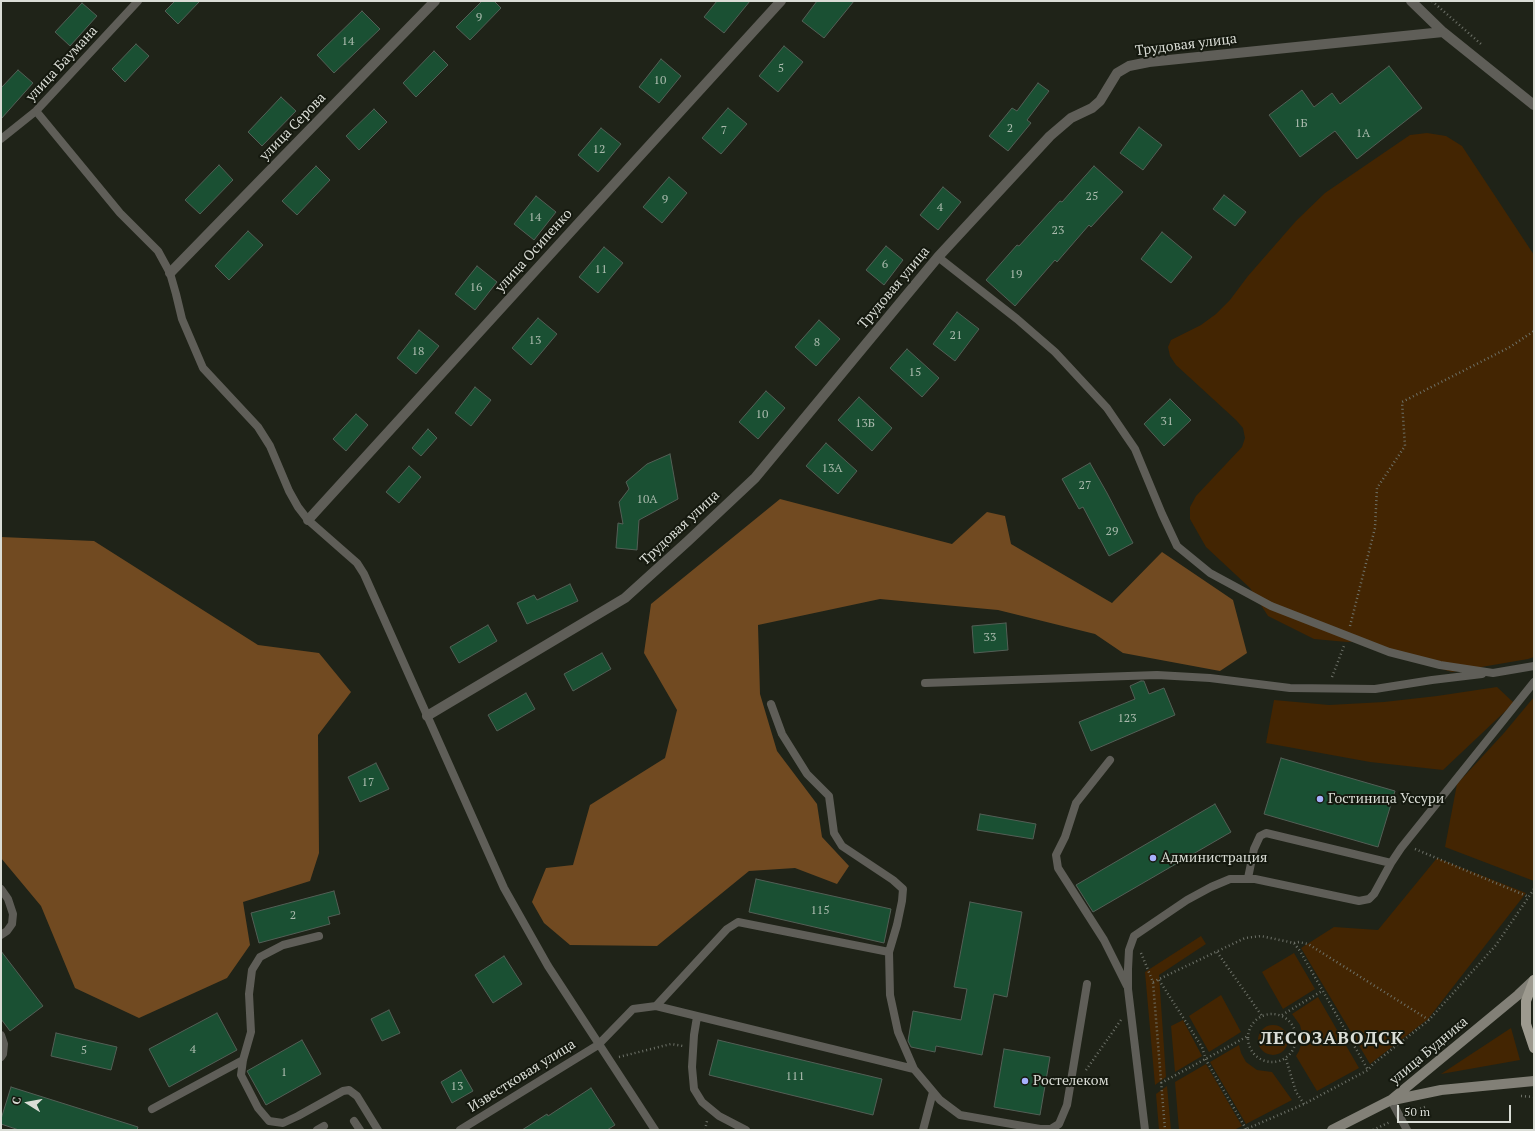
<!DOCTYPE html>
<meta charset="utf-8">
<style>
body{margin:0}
#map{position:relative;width:1535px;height:1131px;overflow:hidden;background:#1f2318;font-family:"PT Serif",serif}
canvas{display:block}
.frame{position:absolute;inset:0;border:2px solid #daddd6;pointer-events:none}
.north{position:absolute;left:8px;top:1083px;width:40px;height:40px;-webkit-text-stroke:3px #15190f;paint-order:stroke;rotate:281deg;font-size:11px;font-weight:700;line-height:16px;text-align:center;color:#daddd6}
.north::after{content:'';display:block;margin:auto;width:14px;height:18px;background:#daddd6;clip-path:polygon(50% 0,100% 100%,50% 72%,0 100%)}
.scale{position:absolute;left:1397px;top:1105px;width:114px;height:18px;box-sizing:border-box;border:2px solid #daddd6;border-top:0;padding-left:5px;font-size:12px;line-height:14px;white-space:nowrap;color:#daddd6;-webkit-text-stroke:3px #15190f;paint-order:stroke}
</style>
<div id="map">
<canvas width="1535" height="1131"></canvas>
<div class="frame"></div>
<div class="north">С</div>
<div class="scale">50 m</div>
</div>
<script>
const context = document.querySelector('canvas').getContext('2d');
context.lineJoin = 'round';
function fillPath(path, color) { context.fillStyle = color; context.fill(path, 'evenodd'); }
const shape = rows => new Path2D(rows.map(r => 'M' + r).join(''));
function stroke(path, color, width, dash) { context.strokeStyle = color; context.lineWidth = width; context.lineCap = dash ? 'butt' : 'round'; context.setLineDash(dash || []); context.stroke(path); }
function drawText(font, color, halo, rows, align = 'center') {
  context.font = font + ' "PT Serif",serif'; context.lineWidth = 4; context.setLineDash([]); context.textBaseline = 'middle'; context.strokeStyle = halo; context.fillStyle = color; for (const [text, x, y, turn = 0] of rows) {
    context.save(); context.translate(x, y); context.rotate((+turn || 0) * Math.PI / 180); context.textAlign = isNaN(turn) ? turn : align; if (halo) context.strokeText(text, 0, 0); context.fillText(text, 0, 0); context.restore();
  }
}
fillPath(shape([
 [1427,133,1446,136,1462,146,1534,255,1534,657,1528,659,1452,672,1386,653,1372,641,1347,642,1314,639,1268,616,1250,588,1206,547,1190,519,1190,507,1196,496,1242,447,1245,438,1243,428,1236,420,1176,365,1170,356,1168,347,1171,340,1201,325,1216,314,1230,300,1248,276,1296,221,1325,193,1410,135],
 [1497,687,1514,703,1443,770,1370,762,1266,743,1274,700,1329,705,1384,702,1437,696],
 [1534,697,1534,881,1445,847,1457,784,1504,733],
 [1437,858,1526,893,1428,1019,1370,1064,1301,948,1334,927,1378,930],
 [1201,936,1206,944,1159,975,1166,1077,1155,1085,1145,972],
 [1294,953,1315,989,1283,1009,1262,972],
 [1221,995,1241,1032,1209,1052,1189,1016],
 [1318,997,1359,1068,1317,1091,1296,1056,1299,1051,1302,1041,1302,1033,1300,1025,1292,1014],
 [1183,1020,1202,1056,1175,1072,1171,1026],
 '1258 1040a15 15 0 1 1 30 0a15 15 0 1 1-30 0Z',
 [1511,1028,1520,1060,1441,1074],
 [1239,1045,1241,1053,1246,1062,1257,1070,1272,1072,1292,1100,1246,1124,1210,1062],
 [1206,1064,1242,1126,1234,1130,1179,1130,1175,1082],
 [1167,1086,1171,1130,1159,1130,1156,1094]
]), '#432502');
fillPath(shape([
 [780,499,952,544,987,512,1005,516,1011,544,1112,603,1162,552,1233,600,1247,653,1220,671,1123,653,1095,634,998,610,880,599,758,625,760,694,777,751,817,804,822,837,849,866,837,884,795,868,749,871,657,946,570,945,544,923,532,902,546,868,573,865,590,805,665,758,677,710,644,653,651,604],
 [1,537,94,541,258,645,319,653,351,692,318,735,319,853,310,881,243,902,250,945,227,978,139,1018,75,988,41,906,1,858]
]), '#714a21');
const building = shape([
 [175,1,200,1,178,24,165,11,175,1],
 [482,1,494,1,501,8,470,40,456,27,482,1],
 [717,1,750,1,724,33,704,17,717,1],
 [817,1,854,1,824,38,802,21,817,1],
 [82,3,97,16,70,46,55,32,82,3],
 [362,11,380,29,334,73,317,55,362,11],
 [136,44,149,56,125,82,112,69,136,44],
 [784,46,803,62,778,92,759,76,784,46],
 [434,51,448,65,416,97,403,83,434,51],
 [661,59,681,76,659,103,639,87,661,59],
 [1389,66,1422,108,1357,159,1335,131,1300,157,1269,115,1302,90,1314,107,1332,93,1340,104,1389,66],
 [18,70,33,83,1,119,1,88,18,70],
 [1038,83,1049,91,1027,120,1031,123,1008,151,989,136,1012,108,1017,111,1038,83],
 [281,97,296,111,262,146,248,132,281,97],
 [728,108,747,124,721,154,702,138,728,108],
 [374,109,387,122,359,150,346,136,374,109],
 [1139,127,1162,145,1143,170,1120,153,1139,127],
 [601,128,621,144,598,172,578,155,601,128],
 [219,165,233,180,200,214,185,200,219,165],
 [316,166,330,180,297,215,282,201,316,166],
 [1094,166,1123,192,1091,227,1089,225,1057,262,1055,260,1015,306,986,280,1017,245,1019,246,1060,201,1062,202,1094,166],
 [669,177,687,193,662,223,643,207,669,177],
 [943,187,961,202,938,230,920,215,943,187],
 [1224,195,1246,212,1235,226,1213,209,1224,195],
 [536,196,556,212,534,240,514,224,536,196],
 [248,231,263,245,229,280,215,266,248,231],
 [1162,232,1192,257,1171,283,1141,259,1162,232],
 [886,246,903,260,884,285,866,270,886,246],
 [604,247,623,263,598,293,579,277,604,247],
 [477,266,497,282,475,310,455,294,477,266],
 [957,312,979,329,955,361,933,344,957,312],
 [538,318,557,334,531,365,512,348,538,318],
 [819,320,840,339,816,366,795,347,819,320],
 [419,330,439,346,416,374,397,358,419,330],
 [907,349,939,378,922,397,890,368,907,349],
 [475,387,491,400,471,426,455,413,475,387],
 [766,391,785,408,758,439,739,422,766,391],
 [859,397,892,428,872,451,838,420,859,397],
 [1170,399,1191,420,1164,446,1144,424,1170,399],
 [356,414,368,425,346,451,333,439,356,414],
 [428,429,437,438,421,456,412,448,428,429],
 [826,443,857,471,838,494,806,466,826,443],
 [670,454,678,499,639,520,637,550,616,548,618,523,623,524,619,502,629,489,626,482,647,464,670,454],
 [1090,463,1107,493,1133,543,1109,556,1083,507,1079,509,1062,479,1090,463],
 [409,466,421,477,399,503,386,492,409,466],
 [570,584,578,601,527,624,517,603,534,595,537,600,570,584],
 [1006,623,1008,650,974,653,972,626,1006,623],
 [488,625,497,641,459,663,450,647,488,625],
 [602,653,611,669,573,691,564,674,602,653],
 [1141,681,1144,681,1149,694,1164,688,1175,715,1091,751,1079,722,1135,699,1130,686,1141,681],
 [526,693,535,709,497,731,488,715,526,693],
 [1281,758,1395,791,1378,847,1264,814,1281,758],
 [376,763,389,789,360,802,348,777,376,763],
 [1215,804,1231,832,1093,912,1076,885,1215,804],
 [980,814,1036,824,1033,839,977,830,980,814],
 [756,879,891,909,884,943,749,912,756,879],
 [334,891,340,914,328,917,330,924,259,943,251,913,334,891],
 [970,902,1022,912,1007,997,994,994,982,1055,936,1046,935,1052,911,1047,908,1041,913,1011,961,1020,967,989,954,987,970,902],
 [1,951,43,1006,10,1031,1,1019,1,951],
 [504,956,522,984,493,1003,475,975,504,956],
 [389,1010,400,1033,382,1041,371,1019,389,1010],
 [217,1013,237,1050,169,1087,149,1049,217,1013],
 [56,1033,117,1047,111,1070,51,1056,56,1033],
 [302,1040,321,1074,266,1105,247,1071,302,1040],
 [718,1040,882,1079,873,1115,709,1075,718,1040],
 [1004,1049,1050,1057,1040,1115,994,1107,1004,1049],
 [461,1070,473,1091,452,1103,441,1082,461,1070],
 [11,1087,138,1127,137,1130,19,1130,1,1124,1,1119,11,1087],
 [591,1088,615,1125,607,1130,522,1130,547,1114,548,1116,591,1088]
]);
fillPath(building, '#1a5033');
stroke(building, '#535f56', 1);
stroke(shape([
 [1432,1,1481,44],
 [1350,626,1375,528,1377,488,1405,446,1402,402,1510,347,1534,331],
 [1332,677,1344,646],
 [1415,849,1529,897],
 [1294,943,1299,942,1308,944,1429,1020],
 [1217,952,1262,1016],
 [1141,953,1153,982,1165,1130],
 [1159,980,1202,1047,1206,1060,1246,1129],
 [1153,982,1245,938,1261,936,1294,943,1300,951,1368,1070],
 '1248 1038a24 24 0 1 1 48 0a24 24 0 1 1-48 0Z',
 [1282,1015,1322,991],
 [619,1057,671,1044,683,1046],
 [1286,1059,1296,1092,1304,1104],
 [1086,1070,1121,1020],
 [1161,1083,1248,1036],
 [1521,1096,1534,1097],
 [1409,1113,1425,1107],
 [705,1130,707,1121],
 [1244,1130,1304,1104,1368,1070,1373,1064,1429,1020,1496,945,1534,889],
 [1373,1130,1390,1122]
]), '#6e7269', 2.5, [1, 3]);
stroke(shape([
 [36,111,120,213,158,251,170,273,176,294,182,319,203,368,258,427,270,446,289,491,298,507,308,520,357,563,364,574,504,888,548,966,655,1130],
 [1,139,36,111,138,1],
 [938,257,1017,319,1055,352,1107,408,1135,449,1162,514,1177,546,1210,573,1271,606,1389,652,1440,665,1493,673,1534,666],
 [925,683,1157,675,1210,678,1290,688,1375,689,1432,680,1482,674],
 [771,704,782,734,807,774,829,796,834,833,842,846,893,880,903,889,902,901,897,925,889,952,890,995,898,1032,914,1069],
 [1110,760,1076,803,1065,837,1056,855,1058,868,1104,940,1127,986],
 [1248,878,1254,849,1260,836,1266,833,1391,863],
 [1,889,8,899,13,914,12,924,7,931,1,935],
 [319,936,283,945,260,957,252,970,249,994,251,1032,243,1060,241,1075,258,1108,269,1121,283,1123,298,1116,343,1091,349,1090,357,1096,378,1130],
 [656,1006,727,929,738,922,889,952],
 [697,1017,694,1035,692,1067,694,1089,702,1102,719,1116,746,1130],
 [1,1035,4,1044,3,1054,1,1057],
 [1391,1100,1407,1130],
 [152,1109,243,1060],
 [354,1121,360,1130],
 [317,1130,324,1126],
 [460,1130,598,1045,633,1009,656,1006,914,1069,940,1100,960,1115,1040,1129,1051,1129,1059,1124,1067,1105,1087,984],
 [923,1130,933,1092],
 [1145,1130,1128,989,1128,969,1129,950,1134,936,1187,900,1211,887,1230,879,1255,879,1359,901,1369,899,1374,894,1391,863,1401,848,1534,682]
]), '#5f5e58', 8);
stroke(shape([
 [1411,1,1443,32,1534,105],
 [170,273,435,1],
 [308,520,781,1],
 [427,716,625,598,688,541,755,478,938,257,1050,136,1071,118,1092,108,1100,101,1117,73,1129,66,1149,62,1443,32]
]), '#5f5e58', 10);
stroke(shape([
 [1393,1100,1441,1090,1534,1081],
 [1332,1130,1391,1100,1518,995,1534,980]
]), '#828077', 10);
stroke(shape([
 [1534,980,1526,1001,1526,1024,1534,1048]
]), '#9d9a8f', 10);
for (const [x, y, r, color] of [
 [1320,799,4,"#a7b1fc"],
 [1153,858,4,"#a7b1fc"],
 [1025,1081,4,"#a7b1fc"]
]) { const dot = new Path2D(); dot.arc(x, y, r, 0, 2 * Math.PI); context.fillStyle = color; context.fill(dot); stroke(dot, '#15190f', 1.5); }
drawText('12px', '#aabaad', null, [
 ["9",479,18],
 ["14",348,42],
 ["5",781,69],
 ["10",660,81],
 ["1Б",1301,124],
 ["2",1010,129],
 ["7",724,131],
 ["1А",1363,134],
 ["12",599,150],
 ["25",1092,197],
 ["9",665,200],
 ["4",940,208],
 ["14",535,218],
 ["23",1058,231],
 ["6",885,265],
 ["11",601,270],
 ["19",1016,275],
 ["16",476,288],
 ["21",956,336],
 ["13",535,341],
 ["8",817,343],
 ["18",418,352],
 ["15",915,373],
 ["10",762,415],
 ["31",1167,422],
 ["13Б",865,424],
 ["13А",832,469],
 ["27",1085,486],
 ["10А",647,500],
 ["29",1112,532],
 ["33",990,638],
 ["123",1127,719],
 ["17",368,783],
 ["115",820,911],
 ["2",293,916],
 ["4",193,1050],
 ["5",84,1051],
 ["1",284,1073],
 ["111",795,1077],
 ["13",457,1087]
]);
drawText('14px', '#daddd6', '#15190f', [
 ["Трудовая улица",1186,45,-7],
 ["улица Баумана",62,64,-47],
 ["улица Серова",293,127,-46],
 ["улица Осипенко",534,251,-48],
 ["Трудовая улица",894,288,-50],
 ["Трудовая улица",680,528,-43],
 ["улица Будника",1429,1051,-40],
 ["Известковая улица",522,1076,-32]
]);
drawText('14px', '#daddd6', '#15190f', [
 ["Гостиница Уссури",1328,799],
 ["Администрация",1161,858],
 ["Ростелеком",1033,1081]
], 'left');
context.letterSpacing = '1px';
drawText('bold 18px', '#daddd6', '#15190f', [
 ["ЛЕСОЗАВОДСК",1332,1039]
]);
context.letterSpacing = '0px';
</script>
